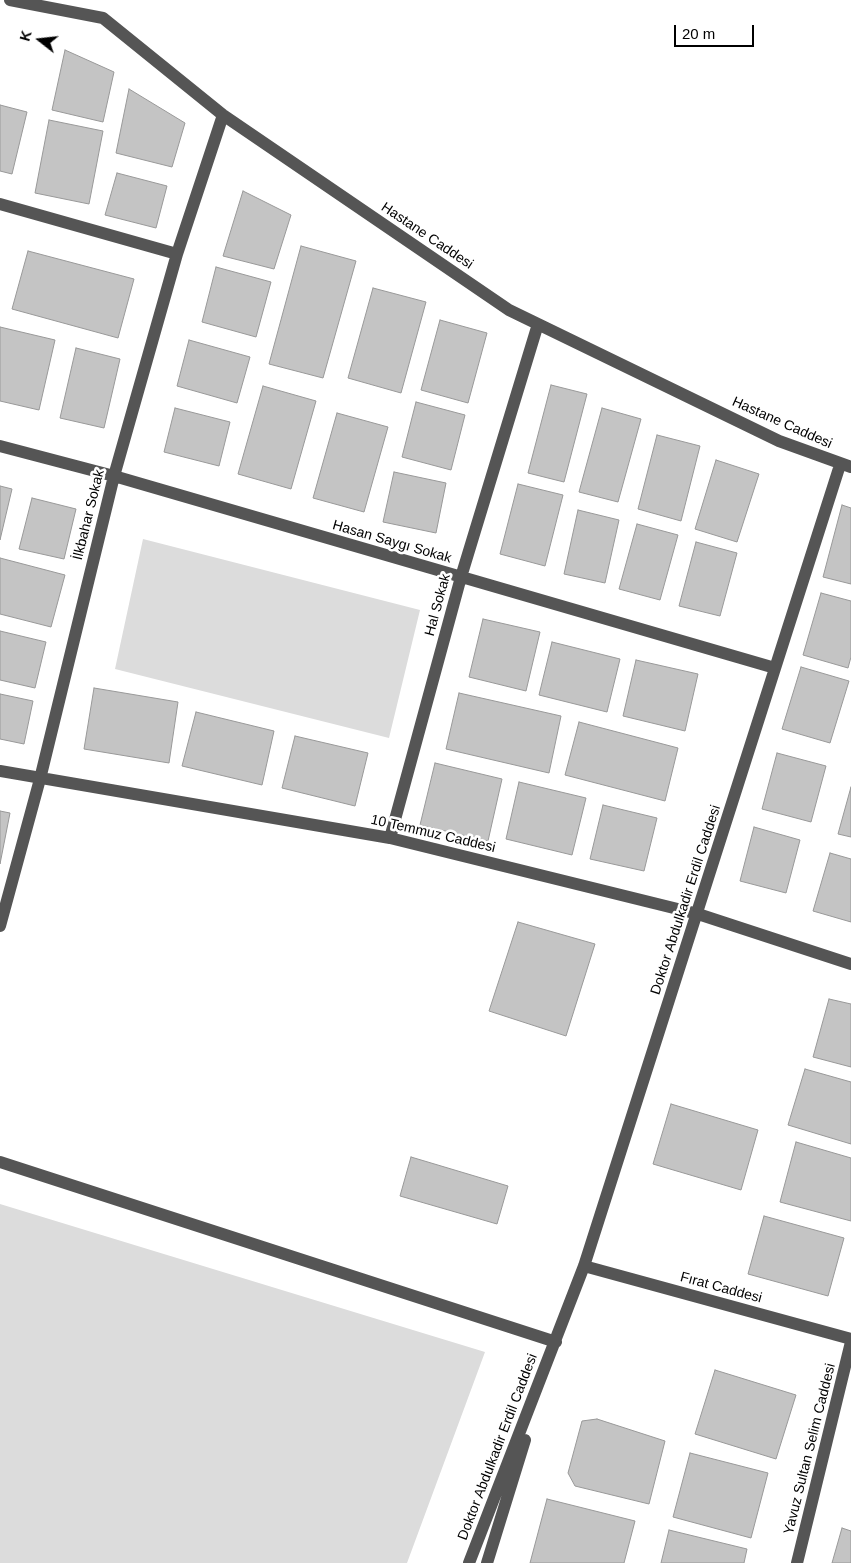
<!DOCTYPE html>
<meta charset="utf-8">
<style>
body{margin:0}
#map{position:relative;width:851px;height:1563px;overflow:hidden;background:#fff;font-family:Arial,sans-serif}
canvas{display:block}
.north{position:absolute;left:15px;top:15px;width:50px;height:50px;-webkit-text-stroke:4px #fff;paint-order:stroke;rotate:286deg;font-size:14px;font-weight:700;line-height:20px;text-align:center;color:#000}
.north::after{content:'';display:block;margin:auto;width:18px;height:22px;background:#000;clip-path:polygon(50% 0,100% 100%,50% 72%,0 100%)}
.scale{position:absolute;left:674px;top:25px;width:80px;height:22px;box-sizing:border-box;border:2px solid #000;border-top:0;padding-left:6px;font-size:15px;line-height:18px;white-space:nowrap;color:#000;-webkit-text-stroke:4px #fff;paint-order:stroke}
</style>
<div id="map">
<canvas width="851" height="1563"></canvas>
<div class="north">K</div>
<div class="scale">20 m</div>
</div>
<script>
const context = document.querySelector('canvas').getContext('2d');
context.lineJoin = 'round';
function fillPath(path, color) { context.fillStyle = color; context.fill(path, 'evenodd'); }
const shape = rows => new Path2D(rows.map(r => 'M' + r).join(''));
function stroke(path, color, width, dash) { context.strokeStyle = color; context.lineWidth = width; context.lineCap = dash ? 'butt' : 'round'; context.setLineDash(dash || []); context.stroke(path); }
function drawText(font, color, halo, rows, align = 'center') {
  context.font = font + ' Arial,sans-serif'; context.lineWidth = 5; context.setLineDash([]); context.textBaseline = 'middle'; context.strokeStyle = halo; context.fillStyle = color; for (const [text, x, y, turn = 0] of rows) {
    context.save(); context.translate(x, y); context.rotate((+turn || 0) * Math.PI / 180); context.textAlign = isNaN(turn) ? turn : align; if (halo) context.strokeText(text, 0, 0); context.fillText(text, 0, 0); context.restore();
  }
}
fillPath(shape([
 [143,539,420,610,389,738,115,669],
 [0,1204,485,1352,407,1563,0,1563]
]), '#dcdcdc');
const building = shape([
 [65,50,114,72,103,122,52,110,65,50],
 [129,89,185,123,172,167,116,153,129,89],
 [0,105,27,112,12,174,0,171,0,105],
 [49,120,103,131,89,204,35,193,49,120],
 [117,173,167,186,156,228,105,215,117,173],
 [243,191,291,215,274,269,223,256,243,191],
 [301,246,356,261,323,378,269,364,301,246],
 [28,251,134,279,118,338,12,309,28,251],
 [216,267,271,282,256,337,202,322,216,267],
 [373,288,426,302,401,393,348,378,373,288],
 [440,320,487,333,468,403,421,390,440,320],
 [0,327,55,340,39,410,0,401,0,327],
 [189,340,250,357,237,403,177,386,189,340],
 [76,348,120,359,104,428,60,418,76,348],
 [551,385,587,394,564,482,528,473,551,385],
 [263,386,316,401,291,489,238,474,263,386],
 [416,402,465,415,451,470,402,457,416,402],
 [175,408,230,422,219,466,164,452,175,408],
 [602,408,641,419,618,502,579,492,602,408],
 [337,413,388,427,364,512,313,498,337,413],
 [657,435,700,446,681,521,638,509,657,435],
 [716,460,759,474,737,542,695,529,716,460],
 [394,472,446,483,436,533,383,522,394,472],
 [518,484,563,495,545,566,500,554,518,484],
 [0,486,12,489,0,540,0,486],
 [32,498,76,509,64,559,19,549,32,498],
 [842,505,851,508,851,584,823,577,842,505],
 [578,510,619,520,605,583,564,574,578,510],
 [637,524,678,535,660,600,619,589,637,524],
 [696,542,737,553,720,616,679,606,696,542],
 [0,558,65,575,51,627,0,614,0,558],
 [821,593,851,601,851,657,848,668,803,655,821,593],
 [483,619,540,632,526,691,469,677,483,619],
 [0,631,46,642,35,688,0,680,0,631],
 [552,642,620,659,607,712,539,695,552,642],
 [636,660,698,674,685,731,623,716,636,660],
 [801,667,849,681,830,743,782,729,801,667],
 [94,688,178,702,169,763,84,749,94,688],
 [459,693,561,716,549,773,446,749,459,693],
 [0,694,33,701,24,744,0,739,0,694],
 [196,712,274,731,262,785,182,766,196,712],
 [579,722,678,748,665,801,565,775,579,722],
 [295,736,368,753,355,806,282,788,295,736],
 [777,753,826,766,811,822,762,809,777,753],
 [435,763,502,779,488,841,420,825,435,763],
 [519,782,586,798,572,855,506,839,519,782],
 [851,787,851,837,838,834,851,787],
 [603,805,657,818,644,871,590,859,603,805],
 [0,811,10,813,0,864,0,811],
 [754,827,800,840,786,893,740,881,754,827],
 [830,853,851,859,851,922,813,911,830,853],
 [518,922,595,944,566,1036,489,1011,518,922],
 [829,999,851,1004,851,1067,813,1057,829,999],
 [805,1069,851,1082,851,1144,788,1125,805,1069],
 [671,1104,758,1130,741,1190,653,1164,671,1104],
 [796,1142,851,1158,851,1221,780,1202,796,1142],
 [411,1157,508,1186,497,1224,400,1196,411,1157],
 [764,1216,844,1238,828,1296,748,1274,764,1216],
 [715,1370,796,1395,776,1459,695,1434,715,1370],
 [597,1419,665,1441,649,1504,575,1486,568,1473,582,1421,597,1419],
 [690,1453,768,1473,751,1538,673,1517,690,1453],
 [547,1499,635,1521,624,1563,530,1563,547,1499],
 [842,1528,851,1531,851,1563,832,1563,842,1528],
 [669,1530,747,1549,744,1563,661,1563,669,1530]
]);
fillPath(building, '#c4c4c4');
stroke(building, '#999', 1);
stroke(shape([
 [10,0,103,18,223,115,509,310,779,441,851,467],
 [0,204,177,254],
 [0,446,114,476,775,668],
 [0,771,390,838,698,914,851,964],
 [390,838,461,577,538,324],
 [0,926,40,779,114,476,177,254,223,115],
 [0,1162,556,1342],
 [584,1266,851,1339],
 [469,1563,584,1266,840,465],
 [487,1563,525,1440],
 [797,1563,851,1342]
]), '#555', 12);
drawText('14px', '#000', '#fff', [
 ["Hastane Caddesi",427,236,34],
 ["Hastane Caddesi",782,423,24],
 ["İlkbahar Sokak",89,515,-76],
 ["Hasan Saygı Sokak",392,542,16],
 ["Hal Sokak",438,605,-75],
 ["10 Temmuz Caddesi",433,834,13],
 ["Doktor Abdulkadir Erdil Caddesi",686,900,-72],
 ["Fırat Caddesi",721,1288,15],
 ["Doktor Abdulkadir Erdil Caddesi",498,1447,-69],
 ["Yavuz Sultan Selim Caddesi",810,1449,-76]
]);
</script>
